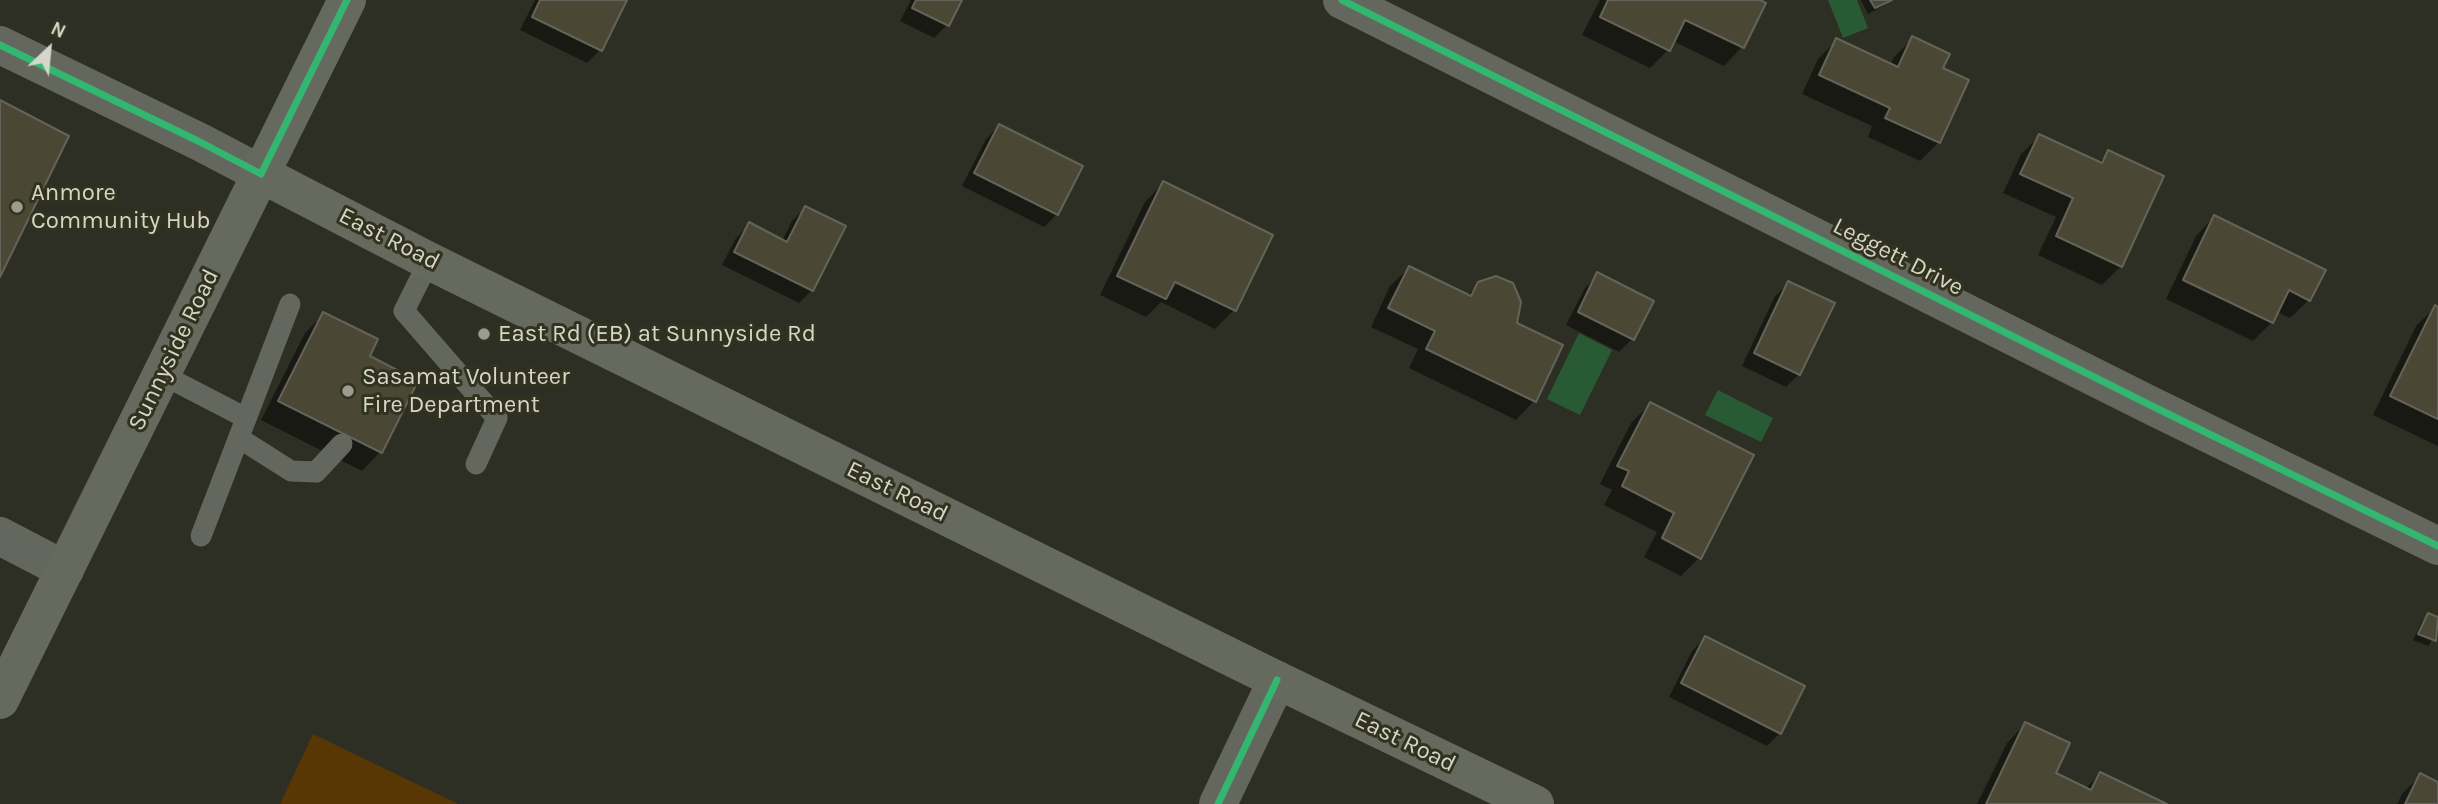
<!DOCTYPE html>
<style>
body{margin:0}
#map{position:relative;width:2438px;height:804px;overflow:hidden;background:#2e2f24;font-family:Karla,sans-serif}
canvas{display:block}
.north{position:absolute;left:14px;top:14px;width:70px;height:70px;-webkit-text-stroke:5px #32331f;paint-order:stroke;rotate:26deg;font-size:19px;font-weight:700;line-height:28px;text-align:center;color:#d5d5c9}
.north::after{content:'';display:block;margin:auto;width:24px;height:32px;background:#d5d5c9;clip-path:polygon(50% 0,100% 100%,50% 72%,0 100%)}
</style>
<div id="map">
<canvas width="2438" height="804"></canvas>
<div class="north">N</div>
</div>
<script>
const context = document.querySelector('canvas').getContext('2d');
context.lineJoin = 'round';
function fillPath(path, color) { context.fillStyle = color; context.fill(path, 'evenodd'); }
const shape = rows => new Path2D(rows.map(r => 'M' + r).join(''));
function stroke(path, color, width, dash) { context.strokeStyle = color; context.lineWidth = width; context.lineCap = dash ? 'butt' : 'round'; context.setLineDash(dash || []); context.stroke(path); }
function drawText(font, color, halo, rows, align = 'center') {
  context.font = font + ' Karla,sans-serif'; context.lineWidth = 6; context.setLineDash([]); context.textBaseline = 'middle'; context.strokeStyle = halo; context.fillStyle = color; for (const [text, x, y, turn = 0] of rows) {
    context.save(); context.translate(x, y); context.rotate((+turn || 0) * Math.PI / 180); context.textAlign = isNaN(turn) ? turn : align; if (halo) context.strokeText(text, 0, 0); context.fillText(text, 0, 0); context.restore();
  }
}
fillPath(shape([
 [313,734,458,804,280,804]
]), '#583705');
fillPath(shape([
 [1828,0,1857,0,1868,28,1843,38],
 [1579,333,1612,350,1580,415,1547,399],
 [1718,390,1773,418,1761,442,1705,415]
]), '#285a33');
fillPath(shape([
 [535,0,625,0,600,50,587,63,520,30],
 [911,0,960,0,947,25,934,38,900,21],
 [1600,0,1756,0,1764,4,1742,47,1724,66,1673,41,1668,50,1650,68,1582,35],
 [1861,0,1890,0,1885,5,1868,14],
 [1913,38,1941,68,1967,81,1939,142,1920,161,1868,137,1872,126,1802,94,1818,59,1837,40,1890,65,1894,57],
 [999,126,1057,214,1044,227,962,186,986,139],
 [2040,136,2098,163,2109,152,2121,266,2102,285,2038,255,2056,217,2003,193,2021,154],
 [1163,183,1270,236,1234,310,1215,329,1161,302,1146,317,1100,295,1145,202],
 [805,208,843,226,812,290,799,303,722,265,736,238,749,225,782,241,792,221],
 [2214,217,2309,300,2290,318,2277,312,2272,322,2253,341,2166,299,2196,236],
 [1409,268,1467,296,1479,283,1515,324,1561,346,1534,401,1516,420,1409,368,1418,349,1371,327,1390,286],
 [1598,275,1632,339,1619,352,1566,325,1585,288],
 [1789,283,1799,374,1786,387,1742,366,1775,296],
 [2435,307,2438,309,2438,446,2373,415,2416,326],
 [324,314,367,357,416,382,380,452,362,471,261,420,305,333],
 [1650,404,1699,558,1681,576,1644,557,1657,532,1604,505,1612,490,1600,484,1631,423],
 [2428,615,2438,619,2438,632,2428,646,2413,640,2422,621],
 [1705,638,1780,733,1767,746,1669,697,1692,651],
 [2025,724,2054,774,2085,789,2100,774,2163,804,1977,804,2007,743],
 [2421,775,2438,784,2438,804,2397,804,2402,794]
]), '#0007');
const building = shape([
 [540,0,627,0,602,51,532,17,540,0],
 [916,0,962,0,949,26,912,8,916,0],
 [1608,0,1760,0,1766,3,1744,48,1685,20,1670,51,1600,17,1608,0],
 [1870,0,1892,0,1875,8,1870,0],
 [1912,36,1950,54,1943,68,1969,80,1940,143,1885,118,1890,108,1819,75,1836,38,1898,67,1912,36],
 [0,100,69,136,0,277,0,100],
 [999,124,1083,166,1058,215,974,173,999,124],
 [2039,134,2102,163,2108,150,2164,176,2122,267,2056,236,2073,198,2020,174,2039,134],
 [1163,181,1273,235,1236,311,1175,282,1166,299,1117,276,1163,181],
 [805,206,846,226,813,291,734,252,749,222,787,242,805,206],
 [2214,215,2326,270,2310,301,2289,290,2273,323,2183,280,2214,215],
 [1409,266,1471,296,1478,282,1496,276,1513,283,1521,302,1517,323,1563,345,1536,402,1426,349,1435,331,1388,308,1409,266],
 [1597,272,1654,301,1634,340,1578,312,1597,272],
 [1788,281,1835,303,1800,375,1754,353,1788,281],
 [2435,305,2438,307,2438,419,2390,396,2435,305],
 [323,312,378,339,370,356,418,381,382,453,278,401,323,312],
 [1650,402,1754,455,1701,559,1662,538,1674,513,1622,486,1629,471,1617,466,1650,402],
 [2428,613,2438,617,2436,641,2418,634,2428,613],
 [1705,636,1805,686,1781,734,1681,683,1705,636],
 [2025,722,2070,743,2056,773,2091,790,2100,772,2167,804,1986,804,2025,722],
 [2420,773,2438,782,2438,804,2405,804,2420,773]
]);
fillPath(building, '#4a4734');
stroke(building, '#64635a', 2);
stroke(shape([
 [429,261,404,311,497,418,476,464],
 [161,374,246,418],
 [239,438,291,471,316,472,342,444],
 [201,536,290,304]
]), '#64675e', 21);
stroke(shape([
 [1342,0,2150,405,2438,546],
 [0,45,200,142,261,174],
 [0,536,65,570],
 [1218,804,1277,680]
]), '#64675e', 38);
stroke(shape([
 [261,174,429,261,1277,680,1535,804],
 [0,700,347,0]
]), '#65695e', 38);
stroke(shape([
 [1342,0,2150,405,2438,546],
 [0,45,200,142,261,174,347,0],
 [1218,804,1277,680]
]), '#33b770', 7);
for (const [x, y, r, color] of [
 [17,207,7,"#9b9b8f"],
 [484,334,7,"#9b9b8f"],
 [348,391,7,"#9b9b8f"]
]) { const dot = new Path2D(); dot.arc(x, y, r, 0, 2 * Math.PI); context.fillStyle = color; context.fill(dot); stroke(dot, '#32331f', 2.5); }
drawText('24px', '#d5d5c9', '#32331f', [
 ["Anmore",31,193],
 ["Community Hub",31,221],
 ["East Rd (EB) at Sunnyside Rd",498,334],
 ["Sasamat Volunteer",362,377],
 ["Fire Department",362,405]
], 'left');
drawText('24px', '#d5d5c9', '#32331f', [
 ["East Road",389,239,27],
 ["Leggett Drive",1898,257,27],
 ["Sunnyside Road",174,350,-64],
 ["East Road",897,492,26],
 ["East Road",1405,742,26]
]);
</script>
